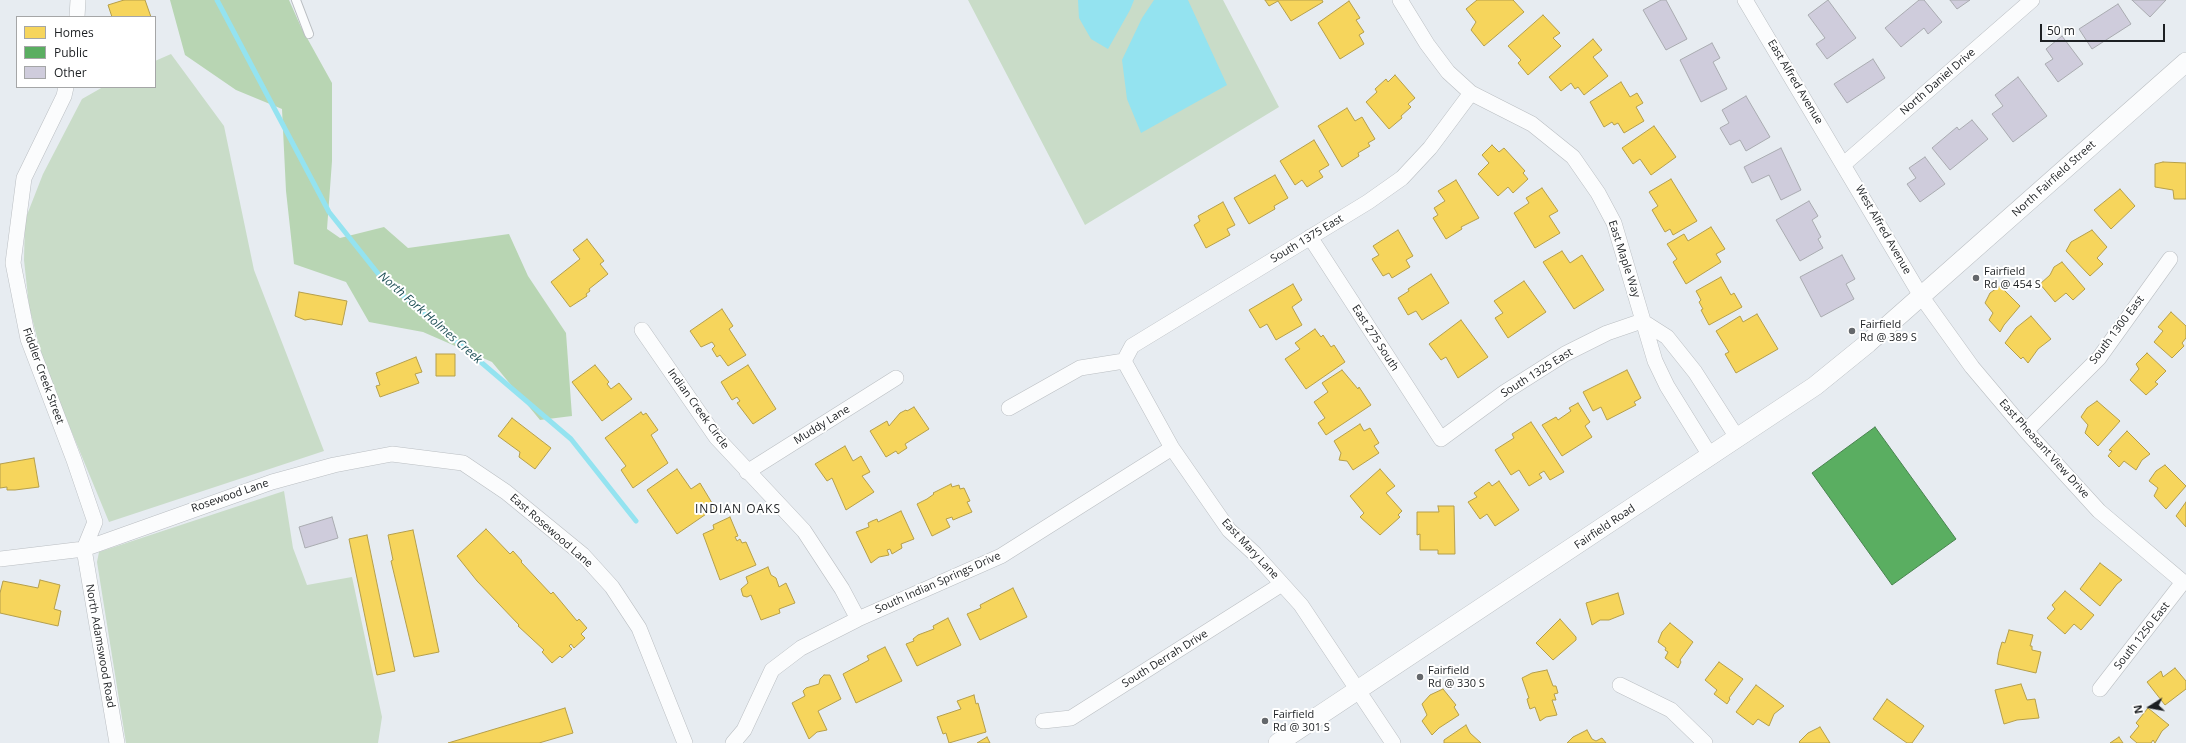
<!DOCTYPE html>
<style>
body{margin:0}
#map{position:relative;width:2186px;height:743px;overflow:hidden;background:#e7ecf1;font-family:"Open Sans",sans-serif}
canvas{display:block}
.legend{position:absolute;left:16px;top:16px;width:140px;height:72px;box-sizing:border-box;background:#fff;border:1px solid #a5a6a7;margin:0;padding:5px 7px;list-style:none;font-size:12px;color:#1d2023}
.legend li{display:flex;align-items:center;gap:8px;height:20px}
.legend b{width:20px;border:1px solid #a5a6a7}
.north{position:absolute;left:2130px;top:687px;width:40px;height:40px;-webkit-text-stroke:3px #fff;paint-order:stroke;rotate:259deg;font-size:11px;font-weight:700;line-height:16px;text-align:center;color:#1d2023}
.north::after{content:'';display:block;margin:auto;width:14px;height:18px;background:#1d2023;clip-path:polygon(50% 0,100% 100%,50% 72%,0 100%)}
.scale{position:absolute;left:2040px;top:24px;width:125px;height:18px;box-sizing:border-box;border:2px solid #1d2023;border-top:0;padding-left:5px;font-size:12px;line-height:14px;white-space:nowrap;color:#1d2023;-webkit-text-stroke:3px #fff;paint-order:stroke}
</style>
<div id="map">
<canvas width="2186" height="743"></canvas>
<ul class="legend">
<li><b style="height:11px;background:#f6d55c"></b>Homes</li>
<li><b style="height:11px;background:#5aae61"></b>Public</li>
<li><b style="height:11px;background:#cfccdc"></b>Other</li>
</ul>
<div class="north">N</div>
<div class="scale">50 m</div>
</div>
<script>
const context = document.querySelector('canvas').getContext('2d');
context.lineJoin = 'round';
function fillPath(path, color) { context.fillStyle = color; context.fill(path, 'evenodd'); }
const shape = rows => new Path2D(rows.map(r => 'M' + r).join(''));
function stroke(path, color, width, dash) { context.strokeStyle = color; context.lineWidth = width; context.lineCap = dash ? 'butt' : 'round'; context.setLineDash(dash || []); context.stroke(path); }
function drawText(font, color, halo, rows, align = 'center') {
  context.font = font + ' "Open Sans",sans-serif'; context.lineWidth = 4; context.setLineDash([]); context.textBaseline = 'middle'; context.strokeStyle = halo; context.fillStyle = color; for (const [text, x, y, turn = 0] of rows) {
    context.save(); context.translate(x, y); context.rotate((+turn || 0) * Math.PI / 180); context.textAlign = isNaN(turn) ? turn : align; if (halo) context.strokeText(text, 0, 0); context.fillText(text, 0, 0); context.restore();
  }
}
fillPath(shape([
 [968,0,1223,0,1279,107,1085,225],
 [171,54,224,126,254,270,324,451,109,522,44,365,29,306,24,260,25,220,43,174,82,99,103,87,155,87,155,61],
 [284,491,293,548,307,585,352,577,382,717,378,743,126,743,97,562,99,552]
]), '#c9dcc8');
fillPath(shape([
 [170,0,289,0,301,27,332,83,332,161,327,229,340,238,384,227,408,248,509,234,528,276,566,333,572,416,540,420,492,362,423,332,369,322,346,282,294,264,286,191,282,109,236,90,185,55]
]), '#b8d5b3');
fillPath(shape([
 [1078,0,1134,0,1130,10,1108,49,1091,39,1079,18],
 [1154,0,1188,0,1227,85,1141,133,1127,99,1122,60,1142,18]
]), '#94e3f0');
const homes = shape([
 [124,0,145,0,151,17,112,17,108,5,124,0],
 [1265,0,1322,0,1323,2,1291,21,1278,1,1269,6,1265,0],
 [1477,0,1513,0,1524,12,1484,46,1471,30,1476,22,1466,9,1477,0],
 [1349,1,1360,18,1356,20,1364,32,1359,35,1364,44,1340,59,1318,23,1349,1],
 [1543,15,1560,33,1553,38,1561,46,1528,75,1518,63,1521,60,1508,46,1543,15],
 [1593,39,1602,50,1593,57,1608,76,1584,95,1578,87,1575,89,1571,83,1561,91,1549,77,1593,39],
 [1395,75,1415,98,1408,104,1411,107,1401,116,1402,118,1389,129,1366,102,1377,92,1375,89,1386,79,1388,82,1395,75],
 [1621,82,1630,97,1637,93,1643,103,1636,107,1644,121,1624,133,1618,123,1614,125,1612,122,1604,127,1590,102,1621,82],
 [1347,108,1355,121,1362,117,1375,139,1368,143,1370,146,1358,153,1359,156,1342,167,1318,126,1347,108],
 [1654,126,1676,157,1651,175,1640,159,1633,164,1622,148,1654,126],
 [1314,140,1329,165,1319,171,1323,177,1307,187,1302,180,1295,185,1280,161,1314,140],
 [1492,145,1499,152,1504,148,1525,171,1523,173,1528,179,1513,193,1508,187,1498,196,1478,174,1489,163,1482,155,1492,145],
 [2163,162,2186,163,2186,199,2174,199,2173,190,2155,187,2155,164,2163,162],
 [1275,175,1288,198,1274,206,1275,209,1249,224,1234,198,1275,175],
 [1671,179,1697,221,1673,235,1670,229,1665,232,1652,210,1658,206,1649,192,1671,179],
 [1456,180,1479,218,1461,227,1462,229,1446,239,1433,218,1438,215,1434,208,1445,201,1438,191,1456,180],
 [1542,188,1558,211,1549,216,1560,233,1535,248,1514,213,1529,203,1526,198,1542,188],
 [2120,189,2135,206,2111,229,2094,210,2120,189],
 [1223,202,1235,225,1227,229,1230,235,1206,248,1194,225,1200,221,1198,216,1223,202],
 [1711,227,1725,249,1716,254,1721,262,1686,284,1673,262,1677,259,1667,244,1684,234,1688,241,1711,227],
 [1398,230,1413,256,1406,260,1410,267,1392,278,1389,273,1383,276,1372,259,1379,255,1373,246,1398,230],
 [2092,230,2107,247,2097,258,2103,264,2090,276,2066,251,2071,242,2092,230],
 [587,239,604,261,600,264,608,274,589,289,590,291,586,294,587,296,570,307,551,282,580,259,573,250,587,239],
 [1562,251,1570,263,1582,255,1604,290,1574,309,1543,262,1562,251],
 [2062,262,2085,289,2073,300,2066,293,2055,302,2040,284,2050,275,2054,267,2062,262],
 [1431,274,1449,303,1422,320,1416,311,1408,315,1398,298,1409,291,1408,289,1431,274],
 [1721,277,1731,295,1734,293,1742,307,1709,325,1701,310,1703,309,1699,302,1701,300,1696,291,1721,277],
 [1524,281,1546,312,1508,338,1495,318,1503,313,1494,301,1524,281],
 [1293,284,1302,300,1292,307,1302,325,1276,340,1267,324,1260,328,1249,310,1293,284],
 [2000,286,2020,306,2004,325,2000,332,1989,320,1993,313,1985,303,1990,293,2000,286],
 [299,292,347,301,342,325,311,319,305,320,295,316,299,292],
 [722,309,733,326,729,329,746,355,728,366,720,355,717,357,712,349,715,346,712,342,701,347,690,331,722,309],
 [2171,312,2186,326,2186,338,2182,343,2184,346,2172,358,2154,342,2163,331,2158,327,2171,312],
 [1757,314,1778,349,1736,373,1725,354,1729,352,1716,331,1740,316,1743,322,1757,314],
 [2031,316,2051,339,2038,349,2028,363,2023,357,2021,359,2005,343,2016,328,2031,316],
 [1461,320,1488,357,1458,378,1446,357,1441,360,1429,344,1461,320],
 [1315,329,1321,337,1323,335,1331,347,1334,345,1345,362,1306,389,1285,359,1300,349,1295,343,1315,329],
 [2147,353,2166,371,2155,382,2158,384,2146,395,2130,380,2139,369,2136,364,2147,353],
 [436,354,455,354,455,376,436,376,436,354],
 [416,357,422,372,415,374,419,383,380,397,376,386,380,385,376,373,416,357],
 [595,365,609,382,607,384,611,389,619,383,632,399,602,421,572,382,595,365],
 [748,365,776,409,753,424,737,403,740,401,737,397,732,400,721,382,748,365],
 [1342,370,1358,389,1359,387,1371,405,1326,435,1318,423,1325,418,1314,402,1328,392,1322,383,1342,370],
 [1627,370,1641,398,1634,402,1636,405,1607,420,1601,407,1593,411,1583,392,1627,370],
 [2097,401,2120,421,2098,446,2085,433,2088,425,2081,417,2087,408,2097,401],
 [1578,403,1590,422,1585,426,1592,437,1562,456,1542,425,1556,417,1558,420,1571,411,1569,408,1578,403],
 [914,407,929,429,905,444,907,448,898,454,896,451,886,457,870,431,887,421,889,426,900,413,906,410,907,411,914,407],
 [641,412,643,415,646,413,658,430,651,435,668,463,633,488,621,470,626,466,605,438,641,412],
 [512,418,551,448,535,469,519,457,520,452,498,436,512,418],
 [1531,422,1564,472,1550,480,1544,471,1539,474,1542,478,1529,486,1519,470,1511,475,1495,450,1514,438,1512,434,1531,422],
 [1360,424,1364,431,1370,428,1379,443,1374,446,1379,453,1353,470,1347,461,1339,460,1341,453,1334,441,1360,424],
 [2127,431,2150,454,2142,460,2136,470,2124,461,2119,467,2108,456,2112,451,2109,450,2127,431],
 [845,446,853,461,861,456,870,472,862,476,874,492,846,510,832,478,827,481,815,464,845,446],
 [34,458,39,487,15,490,7,490,7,487,0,488,0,464,34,458],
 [2165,465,2186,486,2166,509,2154,496,2158,488,2149,481,2156,471,2165,465],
 [677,469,691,489,700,483,715,508,677,534,647,490,677,469],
 [1380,469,1395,486,1386,493,1402,511,1398,515,1400,517,1380,535,1360,517,1364,513,1350,496,1380,469],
 [1499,481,1519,510,1495,526,1487,514,1480,519,1468,502,1477,497,1474,493,1489,482,1492,486,1499,481],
 [951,484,952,487,959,485,960,489,964,488,970,501,967,502,972,512,953,520,952,517,946,519,950,527,932,536,917,504,927,499,934,494,933,493,951,484],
 [2186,502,2186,527,2176,516,2186,502],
 [1438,506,1454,506,1455,554,1438,554,1438,550,1420,550,1420,534,1417,535,1417,512,1439,512,1438,506],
 [901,511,914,539,901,544,902,548,892,554,890,549,887,550,889,555,879,557,871,563,856,532,869,527,868,523,872,521,877,519,878,522,901,511],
 [730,517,738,536,735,537,737,541,740,539,742,543,746,542,756,565,720,580,703,534,714,529,713,525,730,517],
 [486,529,510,554,513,551,522,561,521,562,551,594,553,592,577,621,579,619,587,628,581,634,585,638,574,648,571,644,569,646,572,649,562,658,560,656,552,663,542,652,544,650,518,626,519,625,477,581,457,556,486,529],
 [413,530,439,652,414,657,391,561,393,560,388,535,413,530],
 [367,535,395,671,377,675,349,539,367,535],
 [2100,563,2122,580,2117,584,2100,606,2080,589,2100,563],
 [768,567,771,575,776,578,779,587,786,583,795,603,779,609,780,613,761,620,751,595,747,597,743,596,741,589,748,583,746,577,768,567],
 [40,580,60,585,54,609,61,611,58,626,0,613,0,593,3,581,38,588,40,580],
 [1013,588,1027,617,980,640,967,614,981,608,980,605,1013,588],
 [2065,591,2094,615,2081,630,2074,624,2065,634,2047,618,2055,609,2052,605,2065,591],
 [1618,593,1624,614,1609,620,1600,620,1592,625,1586,603,1618,593],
 [948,618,961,645,917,666,906,644,914,641,913,639,918,635,934,629,933,626,948,618],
 [1560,619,1576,637,1576,640,1553,660,1536,643,1560,619],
 [1670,623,1693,642,1680,660,1681,662,1678,668,1665,658,1668,652,1665,650,1666,648,1658,642,1662,632,1670,623],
 [2009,630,2033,635,2030,646,2032,646,2032,650,2041,652,2036,673,1997,664,1999,652,2002,642,2005,643,2009,630],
 [885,647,902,681,856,703,843,674,869,660,867,656,885,647],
 [1719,662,1743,679,1729,698,1730,699,1727,704,1714,694,1717,690,1705,680,1719,662],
 [2175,668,2186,681,2186,689,2165,705,2147,682,2161,671,2163,677,2175,668],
 [1547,670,1553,686,1556,686,1558,693,1554,694,1556,700,1552,700,1557,715,1546,717,1540,721,1535,707,1530,709,1528,703,1527,699,1529,698,1522,678,1532,673,1547,670],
 [824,675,830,675,841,699,818,711,827,730,817,732,809,739,792,703,805,696,803,691,806,688,819,684,820,679,824,675],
 [2021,684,2027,700,2035,699,2039,718,2017,720,2004,724,1995,690,2021,684],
 [1756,685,1784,706,1774,714,1769,726,1758,719,1753,725,1736,712,1756,685],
 [1443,689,1456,705,1454,707,1459,715,1439,728,1432,735,1422,721,1427,715,1422,704,1430,695,1443,689],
 [974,695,976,704,978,703,986,732,949,743,946,733,943,734,937,717,961,709,957,701,974,695],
 [1887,699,1924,726,1912,743,1907,743,1873,719,1887,699],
 [565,708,573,733,539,743,448,743,565,708],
 [2148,708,2169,725,2162,731,2155,743,2153,740,2151,743,2137,743,2130,737,2139,726,2136,723,2148,708],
 [1466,725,1470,733,1481,743,1444,743,1444,740,1466,725],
 [1820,727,1830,743,1800,743,1799,742,1808,733,1820,727],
 [1587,730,1592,739,1596,741,1602,738,1606,743,1567,743,1573,737,1587,730],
 [987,737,990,743,977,743,987,737],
 [2119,737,2123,743,2110,743,2119,737]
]);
fillPath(homes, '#f6d55c');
stroke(homes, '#b59f4b', 1);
const public = shape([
 [1875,427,1956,539,1892,585,1812,473,1875,427]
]);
fillPath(public, '#5aae61');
stroke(public, '#48834e', 1);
stroke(shape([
 [217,0,329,212,380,276,571,439,636,521]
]), '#94e3f0', 5);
const building = shape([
 [1661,0,1666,0,1687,39,1666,50,1643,10,1661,0],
 [1828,0,1856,38,1827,59,1816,44,1825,38,1808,15,1828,0],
 [1919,0,1924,0,1942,22,1928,34,1924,28,1901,47,1885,28,1919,0],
 [1950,0,1970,0,1957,9,1950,0],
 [2132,0,2166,0,2150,17,2132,0],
 [2118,4,2131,24,2092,49,2079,29,2118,4],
 [2062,36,2083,64,2058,82,2045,64,2053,59,2046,49,2062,36],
 [1712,43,1720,58,1713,62,1727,89,1701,102,1680,60,1712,43],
 [1873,59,1885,78,1847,103,1834,84,1873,59],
 [2018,77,2047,116,2013,142,1992,114,2003,106,1995,95,2018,77],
 [1746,96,1770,137,1746,151,1740,140,1730,145,1720,128,1729,123,1722,110,1746,96],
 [1972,120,1988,139,1950,170,1932,148,1957,127,1959,130,1972,120],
 [1781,148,1801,190,1781,200,1769,175,1752,183,1744,167,1781,148],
 [1925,157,1945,184,1920,202,1907,184,1916,178,1909,168,1925,157],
 [1809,201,1818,216,1812,220,1821,237,1818,239,1823,248,1800,261,1776,220,1809,201],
 [1842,255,1855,279,1846,284,1854,299,1821,317,1800,277,1842,255],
 [332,517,338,538,305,548,299,527,332,517]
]);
fillPath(building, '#cfccdc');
stroke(building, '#a9abb0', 1);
const service = shape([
 [296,0,309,34]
]);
const minor = shape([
 [1400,0,1427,44,1448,72,1471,93,1532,124,1573,157,1598,193,1614,223,1655,361,1667,386,1711,457],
 [1745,0,1921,296,1972,367,2026,431,2099,511,2183,582,2186,582],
 [77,17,78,0],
 [66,87,64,96,24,178,13,263,28,339,74,460,95,522,84,549,117,743],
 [1844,164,2032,0],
 [1310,237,1441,439,1505,392,1565,354,1607,333,1642,321],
 [1642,321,1667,337,1695,372,1738,439],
 [642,330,716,437,804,531,842,589,858,619],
 [1124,361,1172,448,1229,530,1255,554,1301,605,1393,743],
 [1124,361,1132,346,1368,202,1402,178,1430,148,1471,93],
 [1009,408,1080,368,1124,361],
 [2026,431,2099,358,2170,259],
 [747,472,896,378],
 [0,559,84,549,272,482,334,465,392,454,463,463,506,492,583,555,612,587,639,628,685,743],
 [1620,685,1671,710,1705,743],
 [2100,689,2183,582],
 [1043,721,1071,718,1282,584],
 [733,743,744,730,772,670,801,648,858,619,1001,556,1172,448]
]);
const tertiary = shape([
 [1278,743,1815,386,1868,343,2186,62]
]);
stroke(service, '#babec2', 10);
stroke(minor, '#babec2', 16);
stroke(tertiary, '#babec2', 20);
stroke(service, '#fbfcfd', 8);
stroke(minor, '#fbfcfd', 15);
stroke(tertiary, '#fbfcfd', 19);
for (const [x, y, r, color] of [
 [1976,278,4,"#64676b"],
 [1852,331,4,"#64676b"],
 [1420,677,4,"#64676b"],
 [1265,721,4,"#64676b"]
]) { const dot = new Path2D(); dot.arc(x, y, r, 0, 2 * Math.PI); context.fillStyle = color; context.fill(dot); stroke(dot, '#fff', 1.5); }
drawText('11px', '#1d2023', '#fff', [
 ["East Alfred Avenue",1795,82,59],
 ["North Daniel Drive",1938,82,-41],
 ["North Fairfield Street",2054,179,-42],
 ["West Alfred Avenue",1883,230,60],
 ["South 1375 East",1307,239,-31],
 ["East Maple Way",1624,259,72],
 ["South 1300 East",2117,330,-53],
 ["East 275 South",1375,338,57],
 ["South 1325 East",1537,373,-32],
 ["Fiddler Creek Street",43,376,70],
 ["Indian Creek Circle",698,409,54],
 ["Muddy Lane",822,425,-32],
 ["East Pheasant View Drive",2044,449,48],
 ["Rosewood Lane",230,496,-19],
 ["Fairfield Road",1605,527,-34],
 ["East Rosewood Lane",551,531,41],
 ["East Mary Lane",1250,549,47],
 ["South Indian Springs Drive",938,583,-24],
 ["South 1250 East",2142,636,-52],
 ["North Adamswood Road",100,646,80],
 ["South Derrah Drive",1165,659,-32]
]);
drawText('11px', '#1d2023', '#fff', [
 ["Fairfield",1984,272],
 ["Rd @ 454 S",1984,285],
 ["Fairfield",1860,325],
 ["Rd @ 389 S",1860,338],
 ["Fairfield",1428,671],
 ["Rd @ 330 S",1428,684],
 ["Fairfield",1273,715],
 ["Rd @ 301 S",1273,728]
], 'left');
drawText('italic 12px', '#1f5057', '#fff', [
 ["North Fork Holmes Creek",430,318,41]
]);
context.letterSpacing = '1px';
drawText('12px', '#1d2023', '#fff', [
 ["INDIAN OAKS",738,510]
]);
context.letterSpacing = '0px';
</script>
